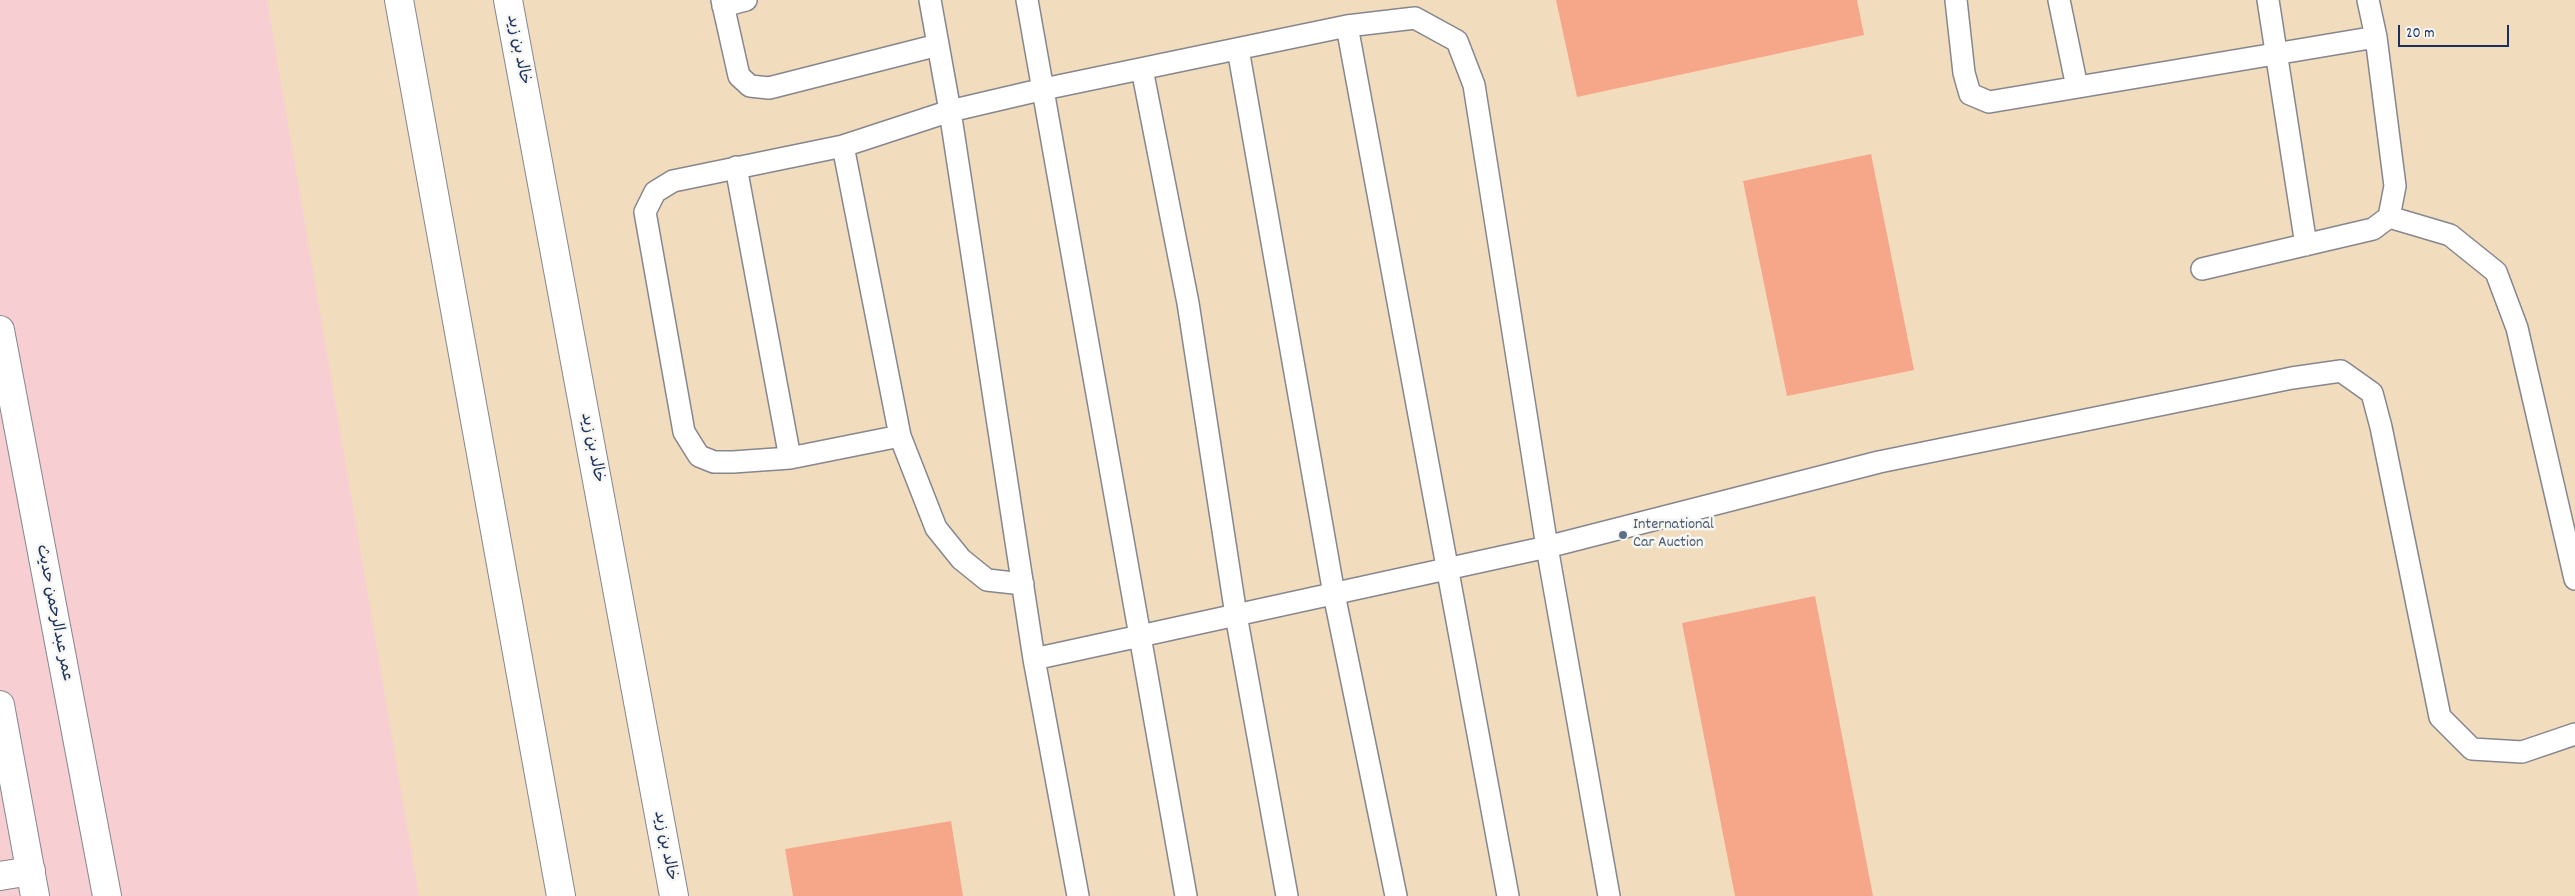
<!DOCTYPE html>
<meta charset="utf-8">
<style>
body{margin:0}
#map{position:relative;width:2575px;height:896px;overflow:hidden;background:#f1dcbd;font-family:Dekko,sans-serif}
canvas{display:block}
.scale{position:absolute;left:2398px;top:25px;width:111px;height:22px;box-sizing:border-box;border:2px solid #1b2f5e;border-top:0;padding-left:6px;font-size:15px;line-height:18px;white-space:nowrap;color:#1b2f5e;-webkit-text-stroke:4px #f6f6f2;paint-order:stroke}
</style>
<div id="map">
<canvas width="2575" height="896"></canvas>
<div class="scale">20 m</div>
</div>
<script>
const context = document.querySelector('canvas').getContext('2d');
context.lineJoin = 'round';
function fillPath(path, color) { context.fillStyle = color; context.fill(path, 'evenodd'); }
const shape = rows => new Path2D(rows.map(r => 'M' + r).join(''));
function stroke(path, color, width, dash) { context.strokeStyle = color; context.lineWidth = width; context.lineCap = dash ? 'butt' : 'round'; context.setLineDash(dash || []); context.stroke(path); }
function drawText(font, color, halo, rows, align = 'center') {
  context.font = font + ' Dekko,"Playpen Sans Arabic",sans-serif'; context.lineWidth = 5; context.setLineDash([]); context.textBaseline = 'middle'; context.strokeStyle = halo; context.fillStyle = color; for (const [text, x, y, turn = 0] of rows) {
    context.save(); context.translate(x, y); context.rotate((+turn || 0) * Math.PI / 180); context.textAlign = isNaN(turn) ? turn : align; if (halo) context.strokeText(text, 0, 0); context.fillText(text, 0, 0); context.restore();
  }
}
fillPath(shape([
 [0,0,267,0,419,896,0,896]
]), '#f7cfd2');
fillPath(shape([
 [1556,0,1857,0,1864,35,1577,97],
 [1871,154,1914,370,1787,396,1743,181],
 [1815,596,1873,896,1735,896,1682,623],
 [951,821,963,896,793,896,785,849]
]), '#f7a789');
const service = shape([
 [722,0,739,76,750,86,769,88,938,45],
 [930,0,950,111,1034,659,1140,636,1186,896],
 [1027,0,1140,636,1547,547,1879,462,2292,378,2341,371,2372,393,2381,427,2440,717,2472,749,2522,752,2575,734],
 [1956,0,1964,73,1970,94,1989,102,2376,37],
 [2059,0,2077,87],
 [2268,0,2306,245],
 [723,6,746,0],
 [1347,26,1508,896],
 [1238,49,1334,594,1396,896],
 [1142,69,1188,303,1236,615,1287,896],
 [843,146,900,436],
 [736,167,790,458],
 [2389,217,2450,235,2496,272,2517,328,2575,579],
 [2202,269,2373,229,2389,217,2395,186,2376,37,2368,0],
 [1023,584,987,580,961,559,936,528,900,436,790,458,733,462,714,462,699,456,684,432,645,212,655,192,673,181,843,146,950,111,1044,89,1347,26,1415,18,1457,41,1474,85,1547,547,1609,896],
 [1034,659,1078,896]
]);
const minor = shape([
 [0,876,31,871]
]);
const tertiary = shape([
 [399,0,561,896],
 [508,0,674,896],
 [0,330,107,896],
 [0,705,35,896]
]);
stroke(service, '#86868e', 24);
stroke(minor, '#86868e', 30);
stroke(tertiary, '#86868e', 30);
stroke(service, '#fff', 21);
stroke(minor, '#fff', 28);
stroke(tertiary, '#fff', 28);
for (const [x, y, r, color] of [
 [1623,535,5,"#5c6f8a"]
]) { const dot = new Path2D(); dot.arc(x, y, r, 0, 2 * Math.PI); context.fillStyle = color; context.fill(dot); stroke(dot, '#f6f6f2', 2); }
drawText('16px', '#1b2f5e', '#f6f6f2', [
 ["خالد بن زيد",517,50,79],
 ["خالد بن زيد",591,448,79],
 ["عمر عبدالرحمن حديث",53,613,79],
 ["خالد بن زيد",664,846,79]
]);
drawText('16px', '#4e5e75', '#f6f6f2', [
 ["International",1633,526],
 ["Car Auction",1633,544]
], 'left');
</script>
